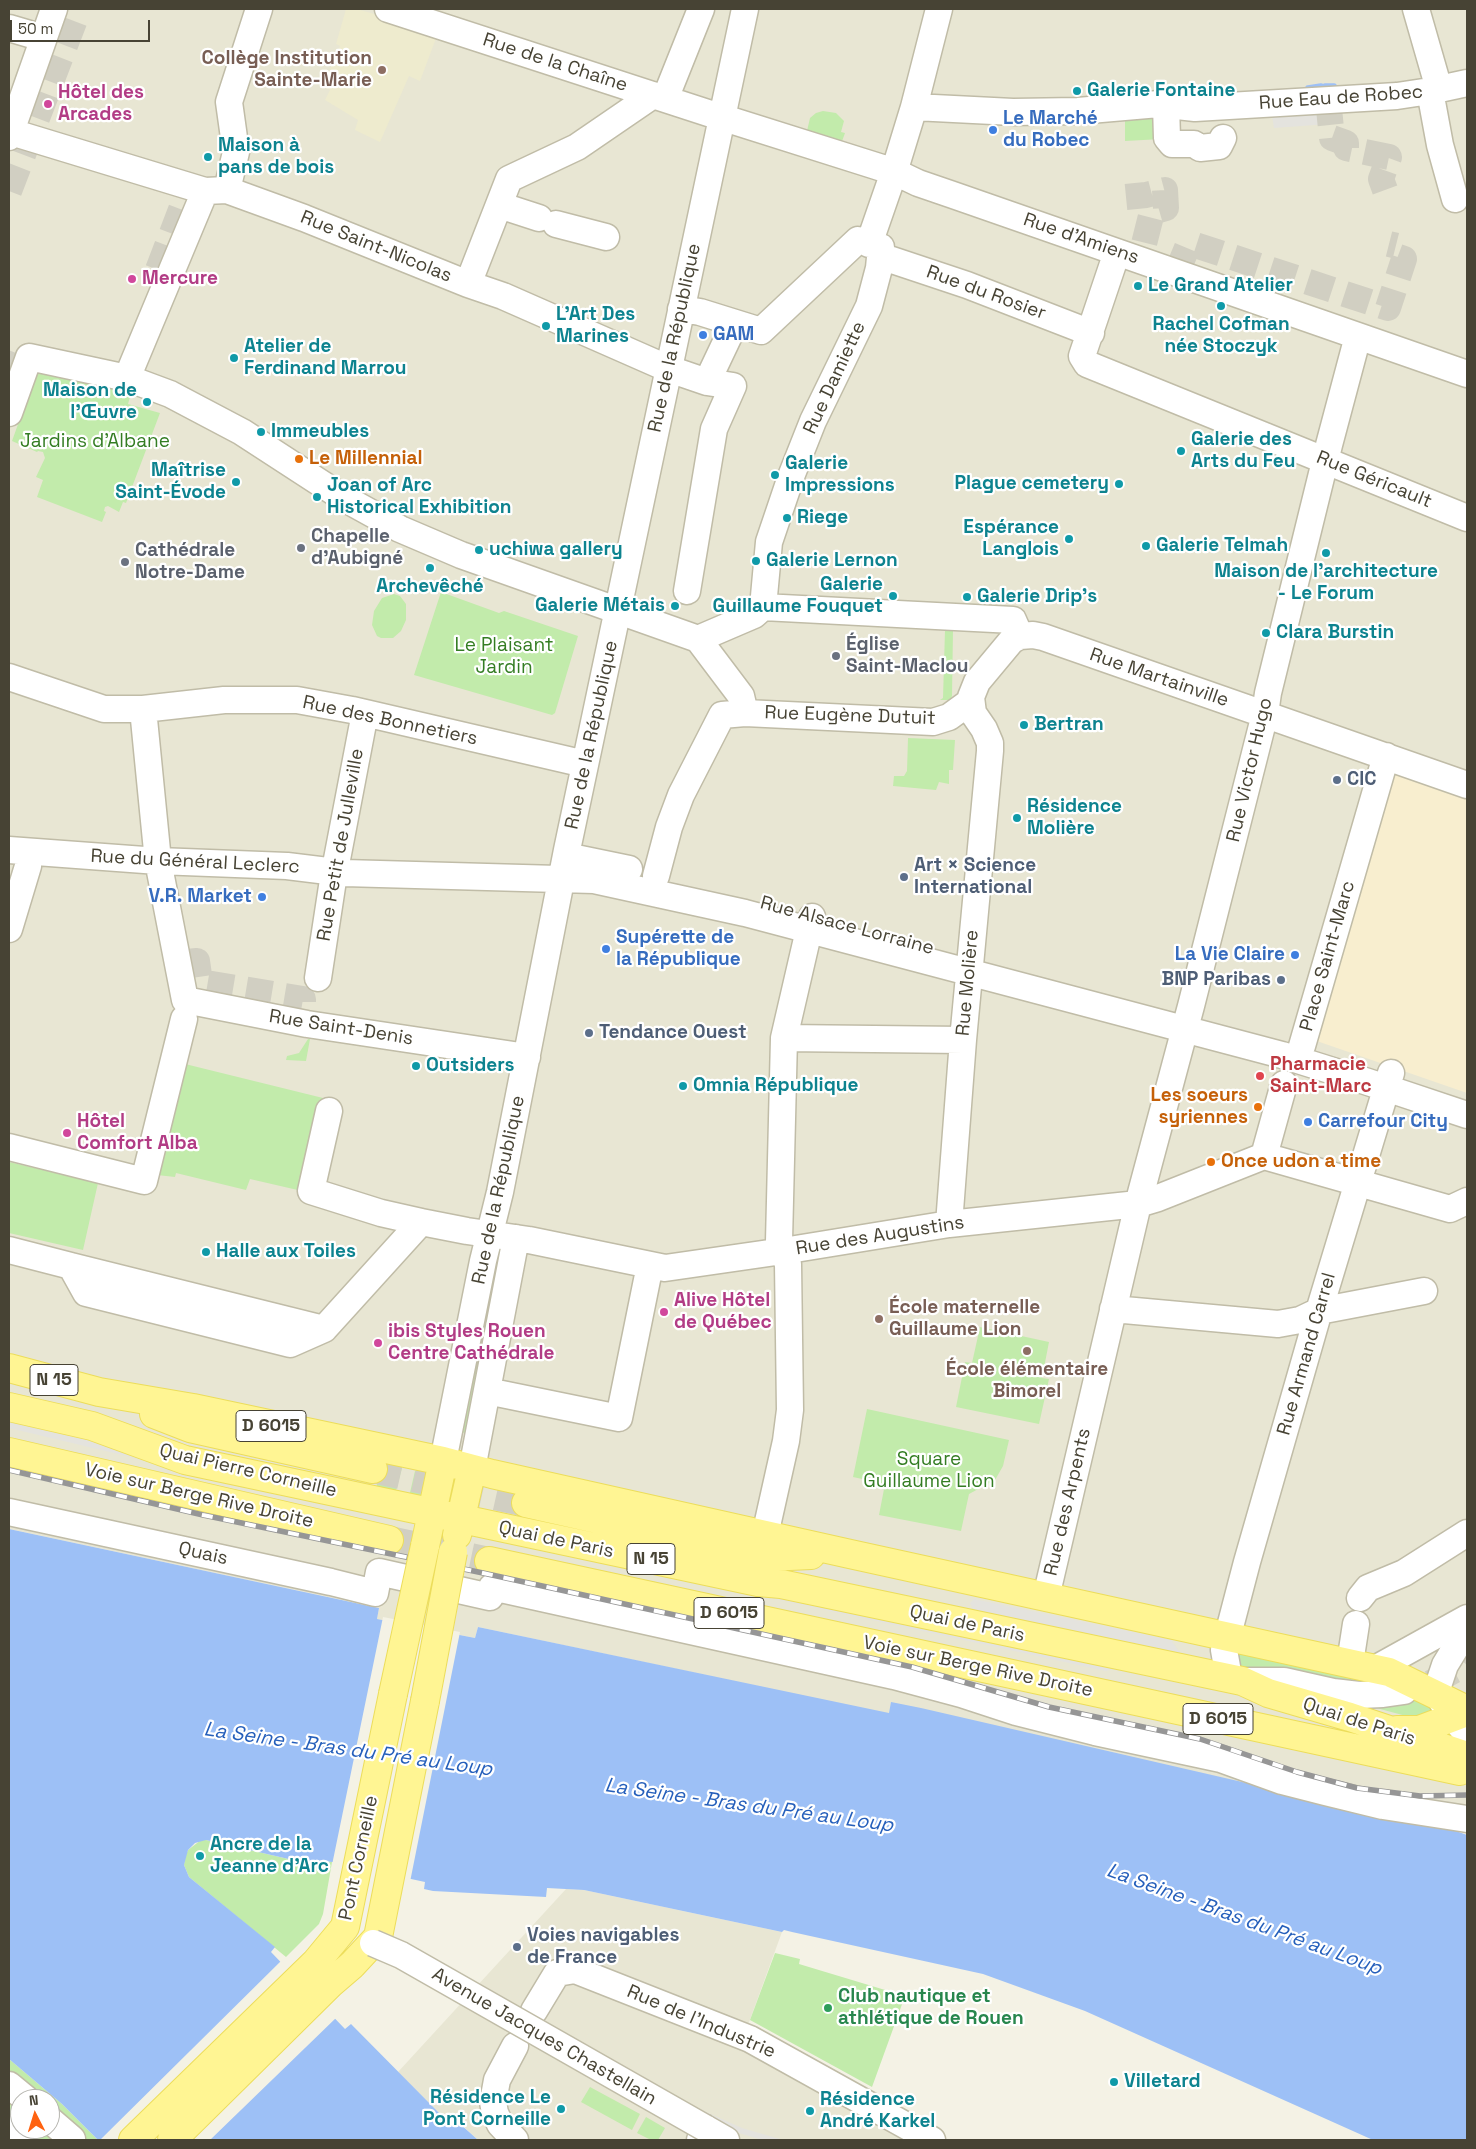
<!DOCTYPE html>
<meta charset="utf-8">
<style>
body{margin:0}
#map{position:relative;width:1476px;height:2149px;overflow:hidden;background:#f4f2e5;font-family:"Space Grotesk",sans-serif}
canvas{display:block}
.frame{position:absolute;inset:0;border:10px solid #474334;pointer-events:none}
.north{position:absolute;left:10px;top:2089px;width:50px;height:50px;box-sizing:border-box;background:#fff;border:1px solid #b5b4ae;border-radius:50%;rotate:355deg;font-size:14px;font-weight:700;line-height:20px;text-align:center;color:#474334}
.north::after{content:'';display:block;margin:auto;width:18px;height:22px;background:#ff6311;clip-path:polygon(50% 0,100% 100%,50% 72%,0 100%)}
.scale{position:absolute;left:10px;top:20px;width:140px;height:22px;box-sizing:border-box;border:2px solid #474334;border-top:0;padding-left:6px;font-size:15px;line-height:18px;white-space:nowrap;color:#474334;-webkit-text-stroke:4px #fff;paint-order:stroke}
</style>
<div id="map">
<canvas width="1476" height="2149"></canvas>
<div class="frame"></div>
<div class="north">N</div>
<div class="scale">50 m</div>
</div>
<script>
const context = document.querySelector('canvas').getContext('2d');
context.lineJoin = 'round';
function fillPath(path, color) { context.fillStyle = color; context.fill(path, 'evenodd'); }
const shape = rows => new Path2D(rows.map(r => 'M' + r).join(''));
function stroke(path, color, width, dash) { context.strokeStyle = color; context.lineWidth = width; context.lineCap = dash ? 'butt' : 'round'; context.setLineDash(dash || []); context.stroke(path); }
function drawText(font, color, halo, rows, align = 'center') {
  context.font = font + ' "Space Grotesk",sans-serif'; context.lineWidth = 4.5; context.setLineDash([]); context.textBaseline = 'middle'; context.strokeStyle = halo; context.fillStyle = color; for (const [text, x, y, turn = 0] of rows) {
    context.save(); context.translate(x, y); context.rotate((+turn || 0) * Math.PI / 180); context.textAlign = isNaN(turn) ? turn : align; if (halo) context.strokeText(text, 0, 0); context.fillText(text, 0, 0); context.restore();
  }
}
fillPath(shape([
 [9,9,1467,9,1467,1807,1456,1831,1434,1823,1433,1828,1390,1816,892,1703,889,1714,478,1627,475,1638,377,1619,379,1608,9,1529],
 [566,1889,584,1890,782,1932,744,2036,937,2140,478,2140,450,2114,445,2119,398,2072]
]), '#e8e6d3');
fillPath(shape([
 [1389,772,1467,798,1467,1093,1311,1039]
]), '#f8eecf');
fillPath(shape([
 [346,9,357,9,438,33,420,81,409,76,380,142,355,130,358,120,325,100,330,90,322,86,340,46,336,44]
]), '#eeebce');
fillPath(shape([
 [823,111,836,113,844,121,841,132,845,133,841,144,807,131,810,118,816,113],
 [1161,113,1162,139,1125,141,1125,114],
 [54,365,132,390,128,404,160,413,126,503,123,502,119,512,108,506,105,507,104,511,106,512,102,522,37,497,43,480,36,477,45,458,43,452,38,451,37,452,12,441,36,374],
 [441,592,499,613,504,611,578,636,555,713,552,715,414,675],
 [394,594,400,596,406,604,406,620,401,631,393,638,381,638,377,636,372,625,374,611,382,598],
 [945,630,953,630,952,696,950,700,940,700,943,698],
 [908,738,955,740,953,770,949,770,949,784,939,782,936,790,893,786,894,776,904,776,907,771],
 [308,1039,310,1039,306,1061,286,1060,287,1056,299,1053],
 [177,1062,323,1098,302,1191,250,1179,246,1190,176,1173,175,1177,148,1174],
 [9,1162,98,1183,83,1250,9,1233],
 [980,1327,1049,1342,1042,1378,1049,1379,1039,1424,956,1407,965,1362,972,1363],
 [476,1362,483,1363,469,1434,461,1432],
 [867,1409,1009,1440,1003,1466,995,1480,969,1494,961,1531,879,1515,885,1484,853,1477],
 [382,1464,402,1468,395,1494,376,1489],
 [415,1471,428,1474,425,1499,409,1497],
 [1238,1652,1391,1686,1366,1689,1240,1668],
 [1416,1696,1430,1705,1436,1712,1421,1720,1369,1706],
 [201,1840,206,1840,319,1866,321,1861,332,1862,323,1914,319,1924,286,1957,189,1877,184,1865,185,1857,188,1850],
 [775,1953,800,1959,799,1964,905,1996,872,2087,750,2020],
 [9,2059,62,2104,98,2140,9,2140],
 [20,2099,50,2099,50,2129,20,2129],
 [590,2087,640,2114,632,2130,581,2102],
 [646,2117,665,2128,658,2140,651,2140,637,2133]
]), '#c2ebab');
fillPath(shape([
 [1327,112,1329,124,1274,128,1272,116],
 [9,1422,175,1461,173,1467,9,1428],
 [519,1543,1118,1667,1106,1671],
 [974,1599,1171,1640,1184,1659,977,1616,970,1603],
 [688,2104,742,2128,783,2140,762,2140,739,2133,707,2121]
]), '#e4e3de');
fillPath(shape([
 [9,1529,379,1608,377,1619,475,1638,478,1627,889,1713,891,1702,921,1708,1390,1816,1433,1828,1434,1823,1467,1835,1467,2140,1373,2140,1085,2011,983,1974,792,1932,784,1930,782,1932,584,1890,547,1888,546,1897,433,1891,424,1889,425,1882,332,1862,321,1861,319,1866,206,1840,195,1843,188,1850,184,1865,189,1877,275,1947,271,1952,345,2029,351,2024,445,2119,449,2114,478,2140,98,2140,62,2104,9,2059]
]), '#9dc0f6');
fillPath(shape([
 [383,1617,460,1632,410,1882,332,1865],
 [282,1960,337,2017,210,2140,100,2140]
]), '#f4f2e5');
stroke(shape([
 [1325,86,1334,86],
 [1308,88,1321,86]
]), '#9dc0f6', 5.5);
stroke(shape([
 [1328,99,1332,138,1346,143,1346,148,1389,157,1381,179,1385,190],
 [9,191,79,9],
 [1126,197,1146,195,1165,190,1166,208,1152,212,1140,260],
 [158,270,190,186],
 [1177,272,1189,243,1388,308,1404,259,1396,256,1397,246,1389,244],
 [9,371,16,353],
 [187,962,197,961,200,982,303,999,303,1002],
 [1431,1683,1455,1670,1467,1657]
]), '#d1cfc2', 26, [26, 13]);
stroke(shape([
 [373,1469,526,1503],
 [389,1540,489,1561]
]), '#d1cfc2', 28, [28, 14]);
const minor = shape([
 [388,9,708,113,895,172,918,183,953,195,1467,374],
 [1416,9,1439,89],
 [9,28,43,38],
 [1430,91,1440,145,1455,199],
 [665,99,701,9],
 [1166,105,1167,138,1172,144,1194,144,1200,148,1219,146,1223,138],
 [914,107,1013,112,1078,111,1159,104,1195,108,1397,96,1430,91,1467,83],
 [11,132,205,191,227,190,304,218,468,284,503,296,669,369,707,382,733,386,714,429,687,591],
 [9,137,54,9],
 [227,190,236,152,229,102,259,9],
 [499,205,539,218],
 [556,224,606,237],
 [869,244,895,169,914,107,939,9],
 [1117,252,1082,356,1087,364,1467,518],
 [880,256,967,285,1091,333],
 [468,284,509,179,577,147,653,95],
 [681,309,700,312,761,331,858,240,881,247,879,268,869,306,813,421,792,474,769,542,763,607],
 [127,378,205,191],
 [707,382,735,323],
 [9,413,29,357,127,378,170,394,242,432,342,497,400,529,461,555,698,639,754,615,763,607,1013,620,1020,636],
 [698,639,741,696,745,713],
 [9,677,104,709,143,709,224,700,297,700,352,710,585,764],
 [143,709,158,861,185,1000,307,1024,527,1057],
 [9,850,158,861,287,866,344,873,594,880,745,913,1282,1055,1368,1082,1467,1115],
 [566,856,629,869],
 [656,876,669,827,681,795,722,715,745,713,933,722,949,717,971,701],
 [9,929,28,866],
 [318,978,333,880,365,713],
 [784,1038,963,1040],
 [1302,1046,1386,756],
 [329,1111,311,1191,381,1213,421,1222],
 [9,1147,144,1181,184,1019],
 [1264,1156,1450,1209,1467,1201],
 [1264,1156,1284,1084],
 [949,1224,963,1040,990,751,990,743,984,729,973,713,971,697,977,682,1012,640,1020,636,1033,635,1043,637,1467,785],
 [9,1250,71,1266],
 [1113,1309,1278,1324,1300,1320,1319,1311,1424,1291],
 [324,1329,71,1266,86,1293,290,1344,324,1329,421,1222,467,1231,529,1240,665,1268,783,1251,949,1224,1138,1204,1158,1198,1264,1156],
 [487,1391,619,1418,650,1265],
 [443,1461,483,1261,500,1192,567,850,745,9],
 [472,1469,516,1238],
 [9,1512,331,1582,375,1593,379,1572,490,1597,492,1587,894,1676,961,1694,1016,1712,1095,1732,1221,1759,1282,1781,1325,1792,1383,1806,1467,1819],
 [765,1535,786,1441,790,1410,788,1264,779,1241,784,1038,812,917],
 [1046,1597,1138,1204,1191,1006,1265,714,1268,693,1329,445,1358,336],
 [1360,1598,1368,1588,1404,1573,1467,1533],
 [1467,1629,1445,1665,1438,1686,1439,1696,1447,1710,1467,1734],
 [1350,1663,1356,1624],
 [1375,1669,1467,1618],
 [1229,1678,1224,1650,1247,1562,1319,1311,1391,1073],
 [1242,1681,1284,1681,1333,1692,1359,1695,1383,1694,1404,1691],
 [534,2011,557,1973,575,1970,750,2039,932,2140],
 [515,2046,497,2080,493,2102,495,2113,500,2124,515,2140],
 [9,2085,26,2099],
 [50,2120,72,2139,70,2140],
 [9,2128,20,2140],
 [700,2140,705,2128,726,2140]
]);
const major = shape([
 [9,1368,99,1392,193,1408,443,1461,492,1474,850,1554,1375,1669,1389,1672,1467,1710],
 [9,1407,92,1426,185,1460,758,1582,781,1584,1242,1681,1268,1693,1350,1717,1467,1756],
 [154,1414,190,1428,373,1469],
 [9,1452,389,1540],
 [526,1503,767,1557,811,1555],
 [457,1535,472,1469],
 [425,1546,443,1461],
 [489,1561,1460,1771],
 [1397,1730,1419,1730,1467,1712],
 [133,2140,316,1962,345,1927,393,1694],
 [172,2140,331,1983,352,1965,378,1937,425,1701]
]);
stroke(minor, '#c0bca7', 29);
stroke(major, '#ecdd5b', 30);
stroke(minor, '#fff', 26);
stroke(major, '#fff593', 28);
const rail = shape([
 [9,1470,203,1515,483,1573,912,1667,1049,1707,1200,1739,1297,1772,1357,1788,1420,1796,1467,1795]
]);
stroke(rail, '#969696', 5.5);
stroke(rail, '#fff', 4, [11]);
const minorBridge = shape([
 [373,1943,401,1955,705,2128]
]);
const majorBridge = shape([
 [393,1694,425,1546],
 [425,1701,453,1552]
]);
stroke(minorBridge, '#c0bca7', 29, []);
stroke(majorBridge, '#ecdd5b', 30, []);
stroke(minorBridge, '#fff', 26);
stroke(majorBridge, '#fff593', 28);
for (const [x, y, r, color] of [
 [382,70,5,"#8d6e63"],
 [1077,91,5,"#0f9aa8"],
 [48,104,5,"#d1479c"],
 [993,130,5,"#3f7fe0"],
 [208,157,5,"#0f9aa8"],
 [132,279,5,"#d1479c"],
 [1138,286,5,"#0f9aa8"],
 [1221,306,5,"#0f9aa8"],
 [546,326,5,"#0f9aa8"],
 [703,335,5,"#3f7fe0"],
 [234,358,5,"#0f9aa8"],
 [147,402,5,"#0f9aa8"],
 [261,432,5,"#0f9aa8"],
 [1181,451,5,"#0f9aa8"],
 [299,459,5,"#e8710a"],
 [775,475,5,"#0f9aa8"],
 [236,482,5,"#0f9aa8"],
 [1119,484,5,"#0f9aa8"],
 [317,497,5,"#0f9aa8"],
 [787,518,5,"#0f9aa8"],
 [1069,539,5,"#0f9aa8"],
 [1146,546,5,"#0f9aa8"],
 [301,548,5,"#6b7280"],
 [479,550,5,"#0f9aa8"],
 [1326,553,5,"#0f9aa8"],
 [756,561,5,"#0f9aa8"],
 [125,562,5,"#6b7280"],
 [430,568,5,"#0f9aa8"],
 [893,596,5,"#0f9aa8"],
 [967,597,5,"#0f9aa8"],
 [675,606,5,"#0f9aa8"],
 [1266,633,5,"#0f9aa8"],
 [836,656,5,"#6b7280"],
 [1024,725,5,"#0f9aa8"],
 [1337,780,5,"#5c6f8a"],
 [1017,818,5,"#0f9aa8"],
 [904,877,5,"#5c6f8a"],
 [262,897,5,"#3f7fe0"],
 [606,949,5,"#3f7fe0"],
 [1295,955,5,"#3f7fe0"],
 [1281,980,5,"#5c6f8a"],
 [589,1033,5,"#5c6f8a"],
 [416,1066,5,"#0f9aa8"],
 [1260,1076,5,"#e0444e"],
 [683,1086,5,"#0f9aa8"],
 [1258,1107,5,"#e8710a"],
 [1308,1122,5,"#3f7fe0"],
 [67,1133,5,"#d1479c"],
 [1211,1162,5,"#e8710a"],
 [206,1252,5,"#0f9aa8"],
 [664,1312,5,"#d1479c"],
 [879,1319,5,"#8d6e63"],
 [378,1343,5,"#d1479c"],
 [1027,1351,5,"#8d6e63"],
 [200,1856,5,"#0f9aa8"],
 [517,1947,5,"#5c6f8a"],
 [828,2008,5,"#2e9e5b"],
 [1114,2082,5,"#0f9aa8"],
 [561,2109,5,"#0f9aa8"],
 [810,2111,5,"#0f9aa8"]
]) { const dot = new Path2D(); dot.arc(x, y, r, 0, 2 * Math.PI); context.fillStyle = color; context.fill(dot); stroke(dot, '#fff', 2); }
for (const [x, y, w] of [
 [54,1380,48],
 [271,1426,70],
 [651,1559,48],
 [729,1613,70],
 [1218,1719,70]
]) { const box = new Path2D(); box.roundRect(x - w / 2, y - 15.5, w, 31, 4); context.fillStyle = '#fff'; context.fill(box); stroke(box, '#474334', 1); }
drawText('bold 18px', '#474334', null, [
 ["N 15",54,1380],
 ["D 6015",271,1426],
 ["N 15",651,1559],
 ["D 6015",729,1613],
 ["D 6015",1218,1719]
]);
drawText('bold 19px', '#785e54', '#fff', [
 ["Collège Institution",372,59],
 ["Sainte-Marie",372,81],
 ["École maternelle",889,1308,"left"],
 ["Guillaume Lion",889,1330,"left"],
 ["École élémentaire",1027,1370,"center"],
 ["Bimorel",1027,1392,"center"]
], 'right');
drawText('19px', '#474334', '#fff', [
 ["Rue de la Chaîne",555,63,18],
 ["Rue Eau de Robec",1341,98,-4],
 ["Rue d'Amiens",1081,239,19],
 ["Rue Saint-Nicolas",376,247,22],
 ["Rue du Rosier",986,293,20],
 ["Rue de la République",675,338,-78],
 ["Rue Damiette",835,378,-65],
 ["Rue Géricault",1374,480,22],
 ["Rue Martainville",1159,678,19],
 ["Rue Eugène Dutuit",850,716,2],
 ["Rue des Bonnetiers",390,721,12],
 ["Rue de la République",592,735,-78],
 ["Rue Victor Hugo",1250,770,-77],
 ["Rue Petit de Julleville",341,845,-80],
 ["Rue du Général Leclerc",195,862,3],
 ["Rue Alsace Lorraine",847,926,15],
 ["Place Saint-Marc",1328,956,-74],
 ["Rue Molière",968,983,-85],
 ["Rue Saint-Denis",341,1028,9],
 ["Rue de la République",499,1190,-78],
 ["Rue des Augustins",880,1236,-9],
 ["Rue Armand Carrel",1307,1354,-74],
 ["Quai Pierre Corneille",248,1471,13],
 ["Voie sur Berge Rive Droite",199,1496,13],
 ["Rue des Arpents",1068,1502,-77],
 ["Quai de Paris",556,1540,12],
 ["Quais",203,1554,12],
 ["Quai de Paris",967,1624,12],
 ["Voie sur Berge Rive Droite",978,1667,12],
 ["Quai de Paris",1359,1722,18],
 ["Pont Corneille",359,1858,-78],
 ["Rue de l'Industrie",701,2022,23],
 ["Avenue Jacques Chastellain",544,2037,30]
]);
drawText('bold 19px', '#0d838f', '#fff', [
 ["Galerie Fontaine",1087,91],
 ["Maison à",218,146],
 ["pans de bois",218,168],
 ["Le Grand Atelier",1148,286],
 ["L'Art Des",556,315],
 ["Marines",556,337],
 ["Rachel Cofman",1221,325,"center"],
 ["née Stoczyk",1221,347,"center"],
 ["Atelier de",244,347],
 ["Ferdinand Marrou",244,369],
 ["Maison de",137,391,"right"],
 ["l'Œuvre",137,413,"right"],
 ["Immeubles",271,432],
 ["Galerie des",1191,440],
 ["Arts du Feu",1191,462],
 ["Galerie",785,464],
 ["Impressions",785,486],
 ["Maîtrise",226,471,"right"],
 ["Saint-Évode",226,493,"right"],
 ["Plague cemetery",1109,484,"right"],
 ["Joan of Arc",327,486],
 ["Historical Exhibition",327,508],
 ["Riege",797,518],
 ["Espérance",1059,528,"right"],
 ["Langlois",1059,550,"right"],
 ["Galerie Telmah",1156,546],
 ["uchiwa gallery",489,550],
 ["Galerie Lernon",766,561],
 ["Maison de l'architecture",1326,572,"center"],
 ["- Le Forum",1326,594,"center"],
 ["Galerie",883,585,"right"],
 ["Guillaume Fouquet",883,607,"right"],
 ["Archevêché",430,587,"center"],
 ["Galerie Drip's",977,597],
 ["Galerie Métais",665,606,"right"],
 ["Clara Burstin",1276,633],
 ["Bertran",1034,725],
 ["Résidence",1027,807],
 ["Molière",1027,829],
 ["Outsiders",426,1066],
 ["Omnia République",693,1086],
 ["Halle aux Toiles",216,1252],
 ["Ancre de la",210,1845],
 ["Jeanne d'Arc",210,1867],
 ["Villetard",1124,2082],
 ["Résidence Le",551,2098,"right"],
 ["Pont Corneille",551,2120,"right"],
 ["Résidence",820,2100],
 ["André Karkel",820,2122]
], 'left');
drawText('bold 19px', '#b23c85', '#fff', [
 ["Hôtel des",58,93],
 ["Arcades",58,115],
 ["Mercure",142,279],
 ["Hôtel",77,1122],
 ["Comfort Alba",77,1144],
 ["Alive Hôtel",674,1301],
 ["de Québec",674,1323],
 ["ibis Styles Rouen",388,1332],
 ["Centre Cathédrale",388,1354]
], 'left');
drawText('bold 19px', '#366cbe', '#fff', [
 ["Le Marché",1003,119],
 ["du Robec",1003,141],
 ["GAM",713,335],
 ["V.R. Market",252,897,"right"],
 ["Supérette de",616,938],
 ["la République",616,960],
 ["La Vie Claire",1285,955,"right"],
 ["Carrefour City",1318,1122]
], 'left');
drawText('19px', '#347d23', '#fff', [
 ["Jardins d'Albane",95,442],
 ["Le Plaisant",504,646],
 ["Jardin",504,668],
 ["Square",929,1460],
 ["Guillaume Lion",929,1482]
]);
drawText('bold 19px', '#c56008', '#fff', [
 ["Le Millennial",309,459],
 ["Les soeurs",1248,1096,"right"],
 ["syriennes",1248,1118,"right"],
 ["Once udon a time",1221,1162]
], 'left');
drawText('bold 19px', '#5b616d', '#fff', [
 ["Chapelle",311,537],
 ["d'Aubigné",311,559],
 ["Cathédrale",135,551],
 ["Notre-Dame",135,573],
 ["Église",846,645],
 ["Saint-Maclou",846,667]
], 'left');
drawText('bold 19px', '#4e5e75', '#fff', [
 ["CIC",1347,780],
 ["Art × Science",914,866],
 ["International",914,888],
 ["BNP Paribas",1271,980,"right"],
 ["Tendance Ouest",599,1033],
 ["Voies navigables",527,1936],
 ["de France",527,1958]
], 'left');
drawText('bold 19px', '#be3a42', '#fff', [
 ["Pharmacie",1270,1065],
 ["Saint-Marc",1270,1087]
], 'left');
drawText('bold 19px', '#27864d', '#fff', [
 ["Club nautique et",838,1997],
 ["athlétique de Rouen",838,2019]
], 'left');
drawText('italic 20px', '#255fbb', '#fff', [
 ["La Seine - Bras du Pré au Loup",348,1750,8],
 ["La Seine - Bras du Pré au Loup",749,1806,8],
 ["La Seine - Bras du Pré au Loup",1244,1920,20]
]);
</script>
